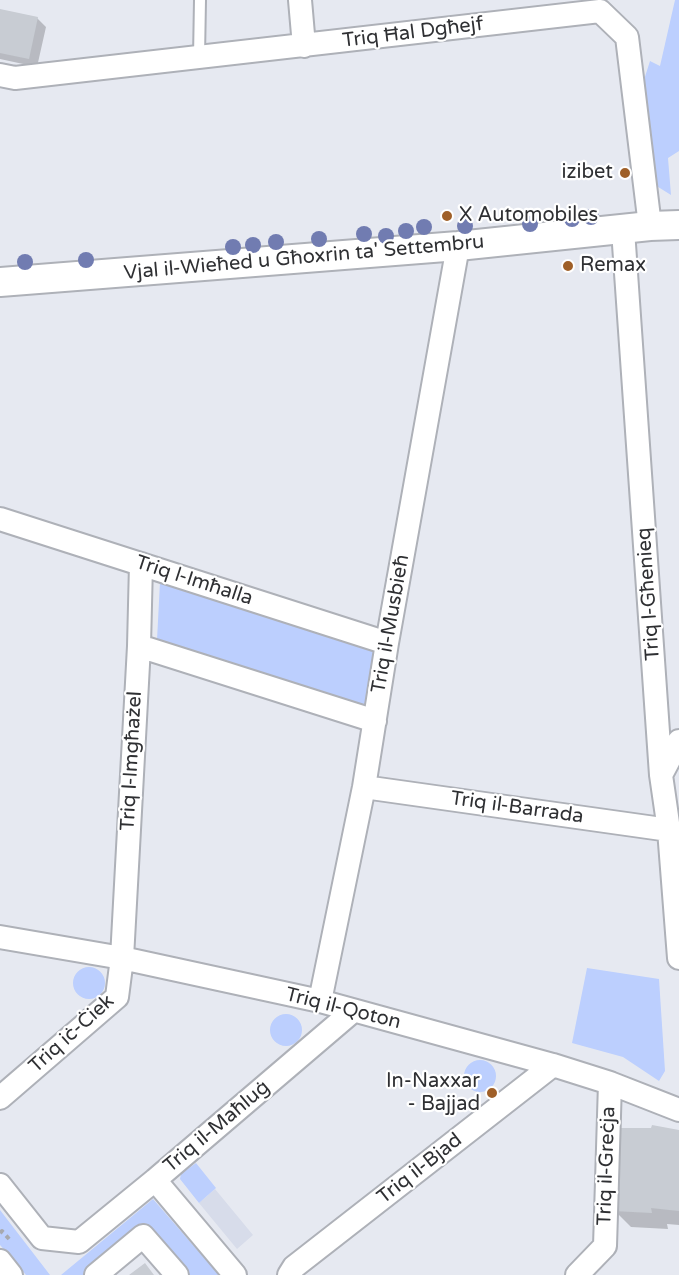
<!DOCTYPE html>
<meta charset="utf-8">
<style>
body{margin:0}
canvas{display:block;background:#e6e9f1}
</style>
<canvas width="679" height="1275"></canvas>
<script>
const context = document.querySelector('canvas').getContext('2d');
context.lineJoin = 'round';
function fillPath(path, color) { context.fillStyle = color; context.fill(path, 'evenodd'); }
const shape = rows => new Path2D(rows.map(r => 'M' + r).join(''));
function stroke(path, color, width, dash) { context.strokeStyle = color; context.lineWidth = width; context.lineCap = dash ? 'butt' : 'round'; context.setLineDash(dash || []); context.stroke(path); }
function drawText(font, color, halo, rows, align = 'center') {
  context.font = font + ' "Varela Round",sans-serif'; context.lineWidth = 4.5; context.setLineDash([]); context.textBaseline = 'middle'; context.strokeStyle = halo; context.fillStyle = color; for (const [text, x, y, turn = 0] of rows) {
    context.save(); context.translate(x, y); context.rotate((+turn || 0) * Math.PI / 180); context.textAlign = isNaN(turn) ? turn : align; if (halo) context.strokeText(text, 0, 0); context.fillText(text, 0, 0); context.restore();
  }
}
fillPath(shape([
 [215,1189,253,1235,237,1249,199,1203]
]), '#d7dcea');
fillPath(shape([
 [675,0,679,0,679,151,668,158,671,195,655,185,643,83,650,61,660,66],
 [160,582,379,651,371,709,157,640],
 '73 983a16 16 0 1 1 32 0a16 16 0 1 1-32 0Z',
 [587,968,659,979,665,1071,659,1081,623,1057,572,1043],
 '270 1030a16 16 0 1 1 32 0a16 16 0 1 1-32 0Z',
 '464 1076a16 16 0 1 1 32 0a16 16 0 1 1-32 0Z',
 [196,1163,216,1188,199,1203,180,1179,181,1174],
 [153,1199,219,1275,188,1275,147,1225,85,1275,61,1275],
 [0,1210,50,1275,26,1275,0,1245]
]), '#bccffe');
fillPath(shape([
 [0,11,37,18,46,27,37,67,0,59],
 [679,1132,679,1225,667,1224,668,1229,631,1227,615,1211]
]), '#0003');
fillPath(shape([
 [0,9,38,17,29,59,0,53],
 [652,1125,679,1130,679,1211,651,1208,652,1213,614,1211,617,1128,651,1128],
 [145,1263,154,1275,129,1275]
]), '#c8ccd3');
const service = shape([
 [199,57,200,0]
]);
const minor = shape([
 [300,0,304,46],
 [0,75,15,78,600,11,627,37,650,226],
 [623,230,661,775,669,830,679,958],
 [0,519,387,643],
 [139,646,375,721],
 [661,775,679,741],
 [364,787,669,830],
 [0,937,122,958,320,1001,553,1065,610,1083,679,1110],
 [320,1001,364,787,387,643,458,246],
 [0,1098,117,997,122,958,139,646,141,564],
 [155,1180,235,1275],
 [0,1185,42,1238,79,1242,155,1180,353,1011],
 [0,1261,11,1275],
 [96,1275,143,1236,177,1275],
 [289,1275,294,1267,553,1065],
 [577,1275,605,1246,610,1083]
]);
const tertiary = shape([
 [0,282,458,246,650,226,679,225]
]);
stroke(service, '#aeb1b8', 14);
stroke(minor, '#aeb1b8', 26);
stroke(tertiary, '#aeb1b8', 32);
stroke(shape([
 [0,1233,2,1231,10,1240]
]), '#a7a9af', 4, [4.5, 4.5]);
stroke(service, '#fff', 10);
stroke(minor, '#fff', 22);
stroke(tertiary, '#fff', 28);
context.fillStyle = '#717cb1';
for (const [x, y] of [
 [591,217],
 [572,219],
 [530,224],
 [465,226],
 [424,227],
 [406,231],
 [364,234],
 [386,236],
 [319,239],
 [276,242],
 [253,245],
 [233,247],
 [86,260],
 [25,262]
]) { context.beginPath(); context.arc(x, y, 8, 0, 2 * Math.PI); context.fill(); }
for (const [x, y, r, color] of [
 [625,173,6,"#9f5f28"],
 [447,216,6,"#9f5f28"],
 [568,266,6,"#9f5f28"],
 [492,1093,6,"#9f5f28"]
]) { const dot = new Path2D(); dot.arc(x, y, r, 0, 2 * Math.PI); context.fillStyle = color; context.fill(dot); stroke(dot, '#fff', 2); }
drawText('20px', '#2f3033', '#fff', [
 ["Triq Ħal Dgħejf",413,33,-7],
 ["Vjal il-Wieħed u Għoxrin ta' Settembru",304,258,-5],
 ["Triq l-Imħalla",194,581,18],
 ["Triq l-Għenieq",649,594,-94],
 ["Triq il-Musbieħ",391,624,-80],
 ["Triq l-Imgħażel",132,761,-87],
 ["Triq il-Barrada",517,808,8],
 ["Triq il-Qoton",343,1009,14],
 ["Triq iċ-Ċiek",72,1034,-42],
 ["Triq il-Maħluġ",217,1127,-40],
 ["Triq il-Greċja",607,1166,-88],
 ["Triq il-Bjad",420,1169,-38]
]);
drawText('20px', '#2f3033', '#fff', [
 ["izibet",613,173],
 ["X Automobiles",459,216,"left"],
 ["Remax",580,266,"left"],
 ["In-Naxxar",480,1082],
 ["- Bajjad",480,1105]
], 'right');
</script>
